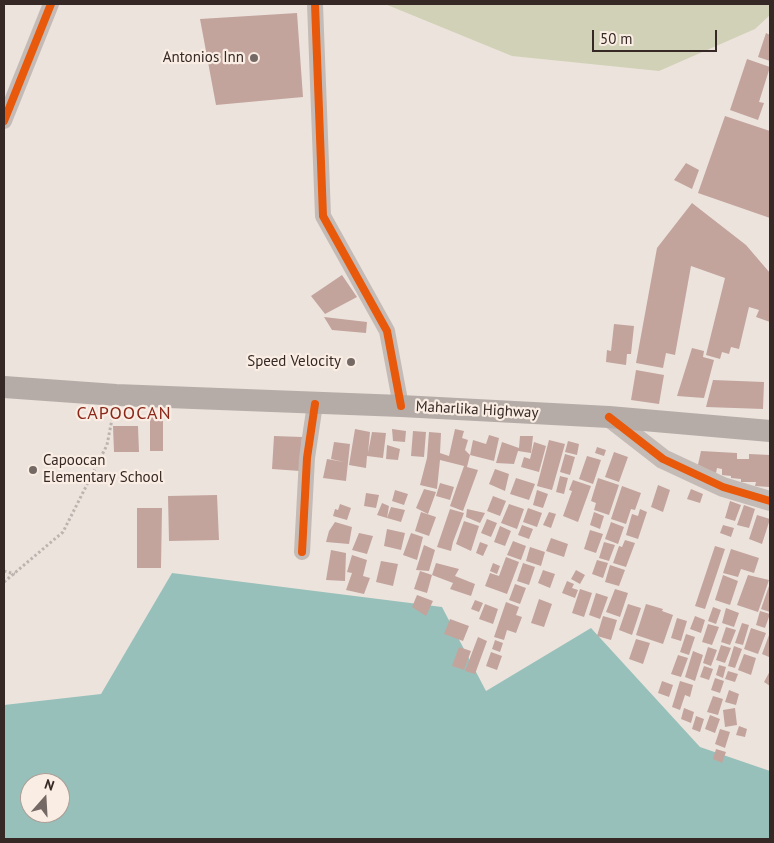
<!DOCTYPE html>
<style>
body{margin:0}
#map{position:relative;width:774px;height:843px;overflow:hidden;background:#ede3dd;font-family:"PT Sans",sans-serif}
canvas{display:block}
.frame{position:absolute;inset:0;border:5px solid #352825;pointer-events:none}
.north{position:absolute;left:20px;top:773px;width:50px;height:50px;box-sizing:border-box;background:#faede3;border:1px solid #ab9e97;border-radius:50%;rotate:19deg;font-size:14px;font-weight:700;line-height:20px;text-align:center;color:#352825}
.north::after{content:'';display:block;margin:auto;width:18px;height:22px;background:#756965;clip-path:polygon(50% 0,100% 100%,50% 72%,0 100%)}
.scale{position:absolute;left:592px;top:30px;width:125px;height:22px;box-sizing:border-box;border:2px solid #352825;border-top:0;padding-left:6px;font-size:15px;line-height:18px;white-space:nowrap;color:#352825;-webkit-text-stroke:4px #faede3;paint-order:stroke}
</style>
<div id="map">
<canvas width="774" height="843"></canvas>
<div class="frame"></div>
<div class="north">N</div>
<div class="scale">50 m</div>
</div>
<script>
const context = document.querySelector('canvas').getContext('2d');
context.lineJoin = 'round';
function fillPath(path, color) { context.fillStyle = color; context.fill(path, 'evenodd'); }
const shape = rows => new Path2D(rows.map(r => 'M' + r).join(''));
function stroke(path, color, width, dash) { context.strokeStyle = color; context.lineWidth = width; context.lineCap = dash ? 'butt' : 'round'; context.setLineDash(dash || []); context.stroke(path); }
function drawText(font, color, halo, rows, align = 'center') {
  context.font = font + ' "PT Sans",sans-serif'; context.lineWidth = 4.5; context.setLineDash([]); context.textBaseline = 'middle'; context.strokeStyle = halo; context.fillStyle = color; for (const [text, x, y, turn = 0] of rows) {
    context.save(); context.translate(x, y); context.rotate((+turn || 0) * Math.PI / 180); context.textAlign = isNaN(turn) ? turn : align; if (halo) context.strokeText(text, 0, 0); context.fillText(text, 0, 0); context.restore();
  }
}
fillPath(shape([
 [385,4,770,4,770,15,755,29,659,71,512,56]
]), '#d0d1b6');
fillPath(shape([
 [172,573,442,607,486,691,591,628,700,747,770,771,770,839,4,839,4,705,101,694],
 [30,783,60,783,60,813,30,813]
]), '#98c0bb');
fillPath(shape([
 [297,13,303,97,216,105,200,19],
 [766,33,770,35,770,61,758,57],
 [747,59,770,67,759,102,764,103,758,120,730,110],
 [725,116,770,131,770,218,698,193],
 [686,163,699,170,692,189,674,180],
 [692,203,746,245,770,273,770,322,756,317,759,310,749,307,739,349,731,347,729,354,722,352,720,359,706,355,725,278,691,266,675,355,666,353,663,368,636,363,657,248],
 [342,275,357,297,325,314,311,296],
 [324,317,367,322,366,333,332,330],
 [614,324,634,326,631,354,627,354,626,365,606,362,607,350,611,351],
 [692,348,704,351,703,357,714,360,704,398,677,396],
 [636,370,664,375,659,404,631,400],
 [713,380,764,382,763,409,706,407],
 [150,415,163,415,163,451,150,451],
 [113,426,138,426,139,452,114,452],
 [355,429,370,432,368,453,372,432,386,433,383,458,367,456,366,468,349,465],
 [392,429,406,431,405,442,393,441],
 [455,429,464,431,462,438,468,440,465,450,470,455,473,440,486,444,489,435,499,438,494,461,470,455,467,467,478,470,463,511,450,506,464,466,440,460,437,489,420,485,427,458,429,432,441,433,440,453,449,456],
 [413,431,426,432,424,457,411,456],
 [274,436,302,437,300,471,272,469],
 [520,436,533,436,531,453,518,451,514,464,496,463,502,442,519,448],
 [549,440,565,444,552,490,537,486],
 [568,441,579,444,577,455,565,452],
 [334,442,350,444,346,481,323,478,327,459,344,462,331,459],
 [534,442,546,446,539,472,521,467,524,457,530,459],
 [387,445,400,449,398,460,386,459],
 [597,447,606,450,604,456,595,453],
 [701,451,737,453,737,459,749,459,749,454,770,455,769,487,755,486,756,482,741,482,741,479,731,478,731,476,722,475,722,469,717,468,716,473,697,469],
 [614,452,628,457,619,482,605,477],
 [565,454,575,457,570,475,560,472],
 [587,456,601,460,593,484,579,479],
 [495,469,509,474,505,491,489,484],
 [560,476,568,478,564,494,556,492],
 [516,478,535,484,529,500,510,494],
 [598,478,619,485,609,515,594,510,596,503,591,501],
 [573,480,591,486,578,522,563,516,572,491,569,490],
 [440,483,454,487,450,500,436,496],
 [658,485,670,490,663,512,651,507],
 [622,486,641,493,635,510,631,509,626,524,611,519],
 [424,489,436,492,428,514,416,508],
 [691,489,703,494,700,503,687,499],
 [395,490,408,494,404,505,392,501],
 [537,490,548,494,543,508,533,505],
 [366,493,379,495,376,508,364,506],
 [217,495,219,540,169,541,168,496],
 [493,496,506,501,500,516,487,511],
 [730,501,741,505,735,521,725,518],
 [382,503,389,506,387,518,377,515],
 [340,504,351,508,347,520,333,516,335,509,338,510],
 [509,504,524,509,517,529,501,523],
 [744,505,755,509,749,528,737,525],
 [391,507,405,510,401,522,387,518],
 [137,508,162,508,161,568,137,568],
 [528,508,542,513,537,527,523,522],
 [450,509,464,513,453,542,451,551,437,547],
 [467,509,485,513,480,523,466,517],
 [640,509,647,512,638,539,626,535,632,514,638,516],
 [421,512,436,517,429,536,415,531],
 [549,512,556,514,551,528,543,525],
 [594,512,604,516,600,529,590,525],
 [757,515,770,519,762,544,749,539],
 [487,519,497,523,491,537,481,533],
 [464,521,479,526,471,551,456,544],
 [335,522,352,527,349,544,326,542,329,531],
 [611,522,624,527,618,544,605,539],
 [522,525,533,529,529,539,518,535],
 [723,525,734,528,731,537,720,533],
 [500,526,511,531,505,546,494,542],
 [387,529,405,533,401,550,384,546],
 [590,530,603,534,596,553,584,549],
 [359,533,373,536,367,554,352,550],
 [411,533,423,537,417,560,403,555],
 [551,538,568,544,564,557,546,551],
 [625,540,635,543,626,567,613,563,619,546,622,547],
 [513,541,526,546,521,560,507,555],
 [480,542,488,545,483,556,476,553],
 [604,542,615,545,609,561,599,558],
 [424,545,435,550,429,571,416,570],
 [715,546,725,549,705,609,695,606],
 [530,547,545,552,541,566,526,561],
 [731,549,759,558,754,573,741,569,738,577,723,573],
 [331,550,346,553,345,581,326,580],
 [352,555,367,560,363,576,370,578,364,594,346,590,352,573,347,572],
 [506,557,519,562,507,594,485,586,490,573,499,576],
 [597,560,608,563,603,578,592,574],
 [381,561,398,564,393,586,376,582],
 [436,563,459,569,455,576,475,584,471,596,450,589,453,583,432,575],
 [493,563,500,566,497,574,490,571],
 [523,563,535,567,529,585,517,581],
 [610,565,625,570,619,586,605,582],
 [543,570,555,574,550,588,538,583],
 [576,570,585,575,580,584,571,579],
 [420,571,432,575,427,593,414,589],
 [723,575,738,581,730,605,715,600],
 [748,575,769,580,758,612,737,605],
 [567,581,574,584,572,588,578,590,575,598,562,593],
 [515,584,526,588,520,604,509,600],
 [769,586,770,586,770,612,761,609],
 [580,589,592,593,584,617,572,613],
 [615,589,628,593,620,617,606,612],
 [596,593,608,597,600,619,589,615],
 [417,595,433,601,426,616,412,607],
 [539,599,552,604,544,627,531,623],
 [475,600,483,603,479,612,471,609],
 [506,602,519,607,516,615,522,617,516,633,507,630,504,640,494,637],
 [485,604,498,609,493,624,479,619],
 [628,604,641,608,632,635,619,630],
 [646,604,663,609,662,611,673,615,663,644,636,635],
 [713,607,721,610,716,624,708,621],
 [726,608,739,613,734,627,722,623],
 [760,611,770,614,765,628,756,625],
 [603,616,617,620,611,640,597,636],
 [695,616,705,620,701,633,690,629],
 [677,618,687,621,681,641,671,638],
 [450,619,469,626,463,641,444,634],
 [742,623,749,625,743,645,735,643],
 [708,624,719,627,712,645,702,642],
 [726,627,736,630,730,645,721,642],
 [751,628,766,633,758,654,744,649],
 [686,634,695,637,689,655,680,652],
 [769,635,770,635,769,657,762,654],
 [478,637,487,641,475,674,465,671],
 [636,639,650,643,643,664,629,659],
 [495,640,503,643,500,652,492,649],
 [721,645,731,648,725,663,716,660],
 [734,646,742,649,735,668,728,666],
 [459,647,471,651,464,670,452,666],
 [708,647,717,650,711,666,703,663],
 [693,651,703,655,695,681,685,677],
 [491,652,502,656,497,670,486,666],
 [744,654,756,658,751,675,738,670],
 [678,655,688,658,681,677,671,674],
 [719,665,726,667,723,678,716,675],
 [704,666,713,669,709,680,700,677],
 [728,671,738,674,735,682,725,679],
 [770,671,770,686,764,682],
 [715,678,724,681,720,693,711,690],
 [662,681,673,685,669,697,658,693],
 [680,681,693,685,690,697,685,695,680,710,672,707],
 [729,690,739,694,736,705,725,702],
 [713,696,723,699,718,715,707,712],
 [684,708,694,712,691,723,681,719],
 [735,708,737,725,725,727,723,710],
 [710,715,720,719,715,733,705,729],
 [696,716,704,719,700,732,692,729],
 [739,726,747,729,745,737,736,735],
 [720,729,730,732,725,748,715,744],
 [716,749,726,752,722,763,713,759]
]), '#c2a49d');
stroke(shape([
 [4,571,15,574],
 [4,582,63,532,107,445,113,414]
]), '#beb4af', 3, [2.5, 2.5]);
stroke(shape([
 [315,4,323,216,387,331,401,406],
 [4,121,51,4],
 [302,552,307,458,315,404]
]), '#c5bbb6', 16);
stroke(shape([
 [609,417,663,459,723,487,770,501]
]), '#c5bbb6', 20);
stroke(shape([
 [4,387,116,395,401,406,609,417,770,431]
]), '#b6aca7', 22);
stroke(shape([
 [315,4,323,216,387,331,401,406],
 [4,121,51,4],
 [609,417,663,459,723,487,770,501],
 [302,552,307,458,315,404]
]), '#e8590c', 8);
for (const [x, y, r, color] of [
 [254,58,5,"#756965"],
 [351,362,5,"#756965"],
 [33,470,5,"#756965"]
]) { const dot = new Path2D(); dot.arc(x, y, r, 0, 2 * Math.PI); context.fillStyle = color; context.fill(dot); stroke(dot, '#faede3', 2); }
drawText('15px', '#352825', '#faede3', [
 ["Antonios Inn",244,58],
 ["Speed Velocity",341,362],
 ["Capoocan",43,461,"left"],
 ["Elementary School",43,478,"left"]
], 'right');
drawText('15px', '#352825', '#faede3', [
 ["Maharlika Highway",477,410,3]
]);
context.letterSpacing = '1px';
drawText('18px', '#8a2719', '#faede3', [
 ["CAPOOCAN",124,414]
]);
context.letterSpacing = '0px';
</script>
